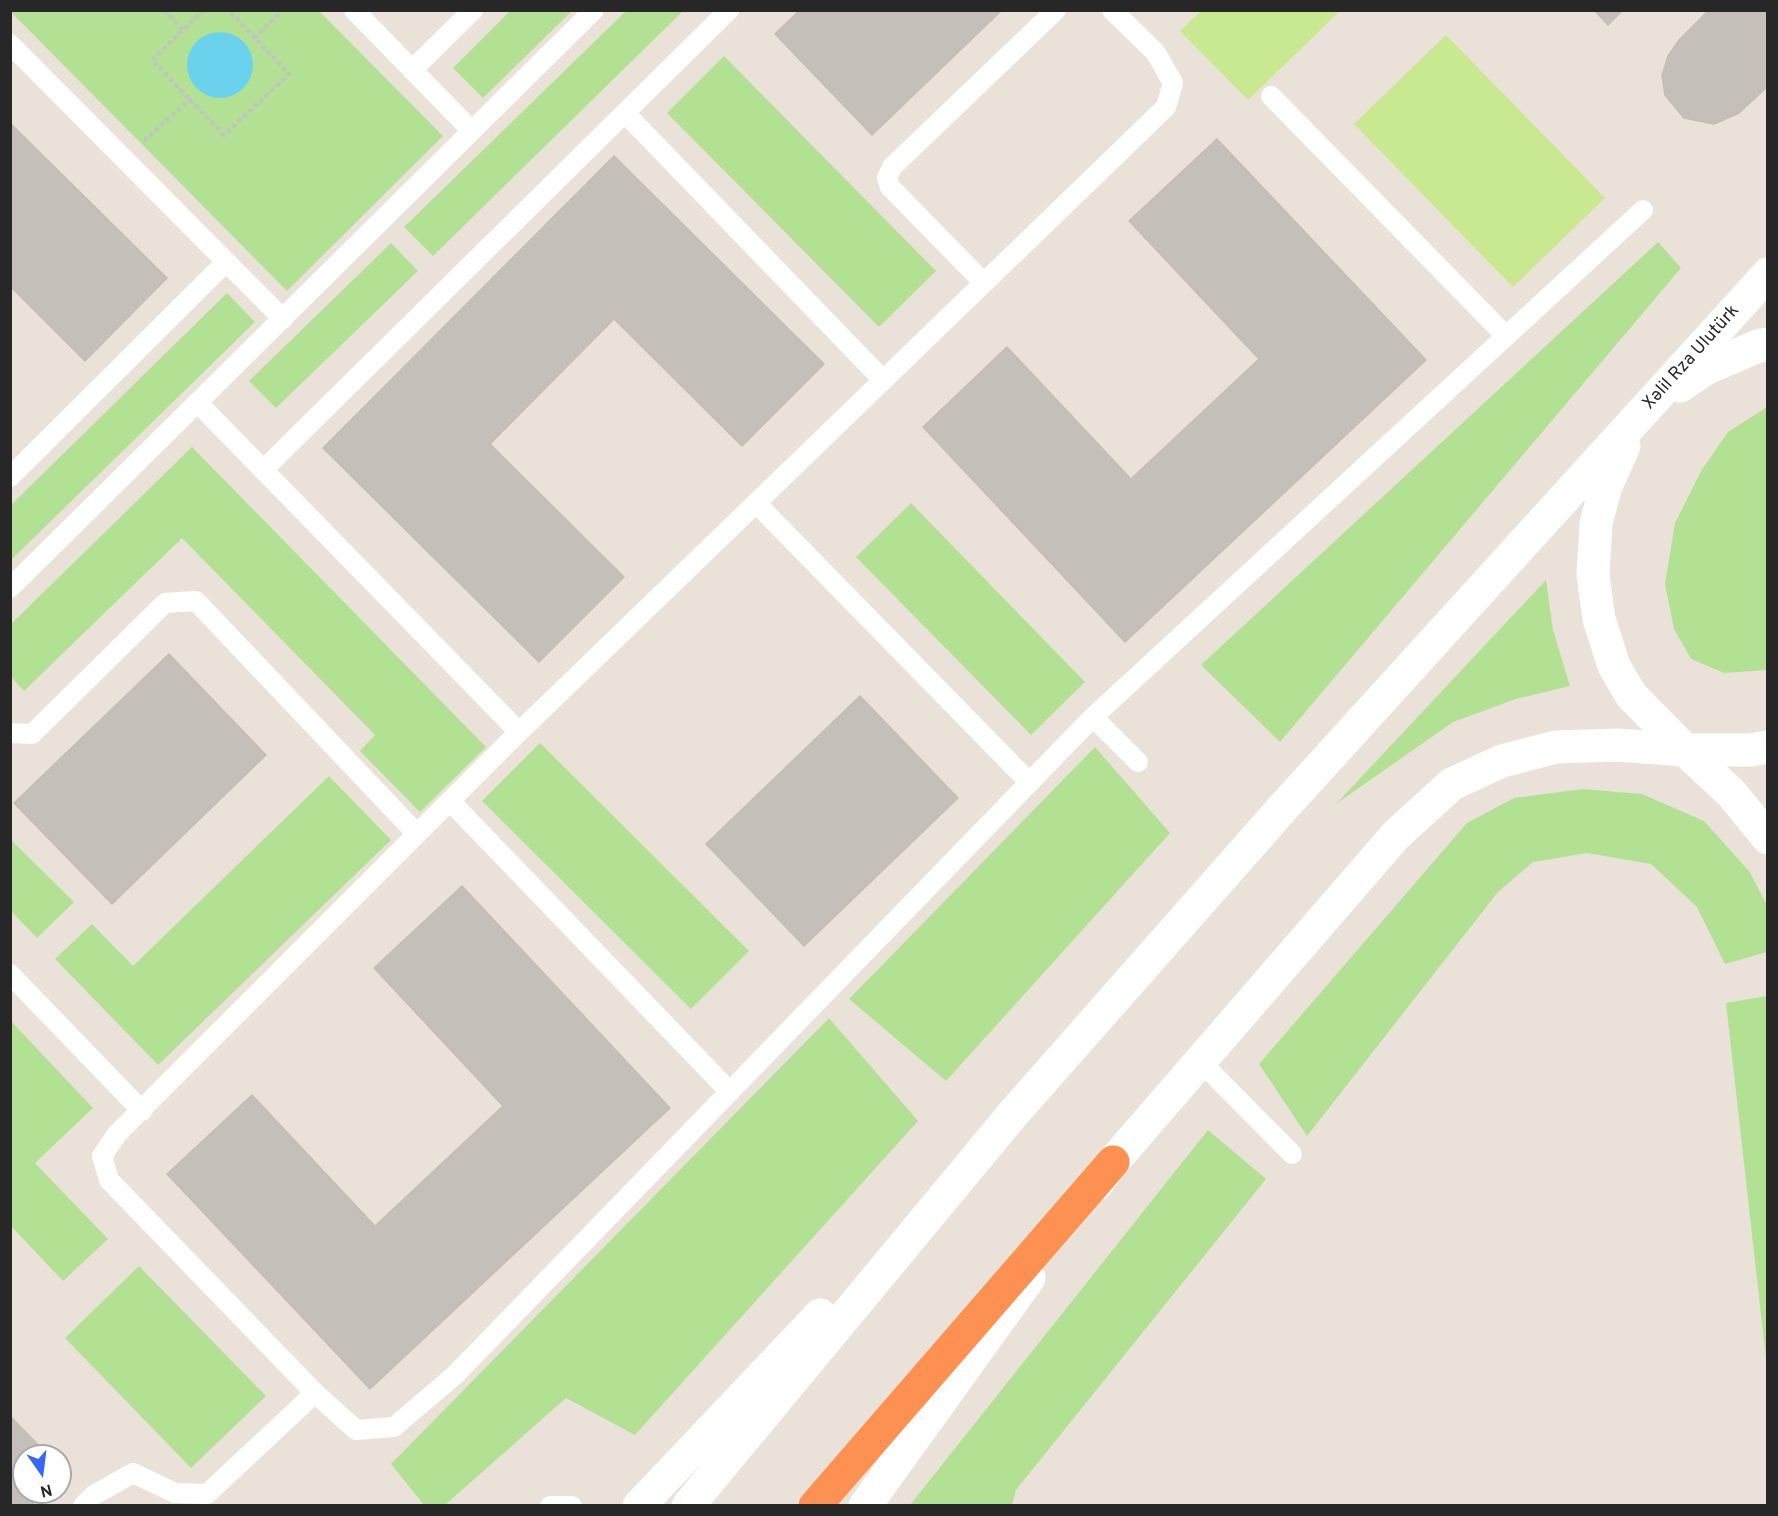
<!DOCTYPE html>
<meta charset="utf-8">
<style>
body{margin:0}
#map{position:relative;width:1778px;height:1516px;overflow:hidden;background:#eae2d9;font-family:Overpass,sans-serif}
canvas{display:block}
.frame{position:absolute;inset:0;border:12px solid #272727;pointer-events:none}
.north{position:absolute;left:12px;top:1444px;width:60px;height:60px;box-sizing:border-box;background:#fff;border:2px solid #a9a9a9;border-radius:50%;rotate:166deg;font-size:16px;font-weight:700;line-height:24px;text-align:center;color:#272727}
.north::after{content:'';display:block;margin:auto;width:21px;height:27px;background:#3767f9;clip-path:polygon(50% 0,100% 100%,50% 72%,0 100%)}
</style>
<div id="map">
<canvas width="1778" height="1516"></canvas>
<div class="frame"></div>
<div class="north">N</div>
</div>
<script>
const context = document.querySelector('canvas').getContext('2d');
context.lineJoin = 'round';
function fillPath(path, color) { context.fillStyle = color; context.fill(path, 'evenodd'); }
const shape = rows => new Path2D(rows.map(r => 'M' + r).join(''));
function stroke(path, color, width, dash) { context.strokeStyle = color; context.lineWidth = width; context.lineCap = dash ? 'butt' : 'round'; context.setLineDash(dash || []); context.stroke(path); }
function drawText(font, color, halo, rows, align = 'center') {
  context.font = font + ' Overpass,sans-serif'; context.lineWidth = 4.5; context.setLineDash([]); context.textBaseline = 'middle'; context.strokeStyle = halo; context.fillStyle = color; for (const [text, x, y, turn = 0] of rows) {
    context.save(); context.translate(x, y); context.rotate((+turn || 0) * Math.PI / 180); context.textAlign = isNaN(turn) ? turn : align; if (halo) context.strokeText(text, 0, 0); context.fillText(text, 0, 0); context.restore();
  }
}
fillPath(shape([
 [511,10,572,11,483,98,453,68],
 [10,11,319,11,443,136,287,291],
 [626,11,683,11,433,256,404,227],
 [724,56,936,271,879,327,667,113],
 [1658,242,1681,268,1280,742,1201,665],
 [391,243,418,271,276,408,249,381],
 [227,293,255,322,11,560,11,505],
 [1767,407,1767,670,1724,673,1691,659,1674,629,1665,584,1675,523,1701,471,1728,432],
 [192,447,486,747,420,812,360,751,375,735,182,538,24,691,11,677,11,624],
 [911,503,1085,682,1031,735,856,557],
 [1546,580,1553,630,1570,686,1516,699,1453,722,1336,804],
 [540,743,749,951,691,1009,482,801],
 [1095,747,1170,833,946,1081,849,999],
 [329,776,391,840,158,1065,55,959,92,924,133,966],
 [1583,789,1642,794,1704,821,1749,871,1767,905,1767,952,1725,964,1697,907,1651,864,1587,853,1533,862,1498,892,1307,1136,1259,1064,1467,823,1514,798],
 [10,839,74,902,37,938,11,911],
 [1767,996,1768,996,1767,1368,1726,1003],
 [829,1018,918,1121,635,1435,566,1398,445,1505,424,1505,391,1464],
 [11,1021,93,1108,35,1163,108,1239,63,1281,11,1226],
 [1208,1130,1266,1179,1016,1490,1012,1505,910,1505],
 [139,1266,266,1396,191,1468,65,1338]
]), '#b3e194');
fillPath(shape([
 [1201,11,1201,10,1340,11,1248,100,1180,31],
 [1446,35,1605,198,1513,287,1354,124]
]), '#c8e990');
fillPath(shape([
 '187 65a33 33 0 1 1 66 0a33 33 0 1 1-66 0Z'
]), '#6bd2ed');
const building = shape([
 [800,10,1002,10,872,135,775,34,800,10],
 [1594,10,1623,10,1608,25,1594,10],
 [1709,10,1768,10,1768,86,1739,113,1714,124,1684,118,1665,95,1662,76,1668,56,1679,40,1709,10],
 [10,123,167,278,85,361,10,286,10,123],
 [1217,139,1426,360,1125,642,923,427,1007,347,1131,479,1259,359,1129,221,1217,139],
 [614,156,824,364,742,446,614,319,490,444,624,577,539,662,323,448,614,156],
 [169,654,266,755,112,904,14,803,169,654],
 [860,696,958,798,804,946,706,844,860,696],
 [462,886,670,1108,370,1389,167,1174,252,1095,375,1226,503,1106,374,968,462,886],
 [10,1416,49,1456,24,1456,24,1492,44,1492,30,1506,10,1506,10,1416]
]);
fillPath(building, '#c5bfb9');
stroke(building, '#c5bdb3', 1.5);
stroke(shape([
 [164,10,183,30],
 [204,10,152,60,224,135,289,74,228,10],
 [254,38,283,10],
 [144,141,190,99]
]), '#c3c3c3', 4, [4.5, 3]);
stroke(shape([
 [354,10,472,131],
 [10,44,283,319],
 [412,70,473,10],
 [1271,96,1506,336],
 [625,113,883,380],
 [984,283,890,187,887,178,892,167,1056,10],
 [198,403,519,732],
 [263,470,729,10],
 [10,477,226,262],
 [756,503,1029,782],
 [10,588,594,10],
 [1093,717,1138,762],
 [10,733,32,734,165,603,196,601,417,834],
 [450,801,730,1092],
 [10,974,142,1111],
 [1200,1061,1292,1154],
 [315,1393,356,1430,394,1427,455,1375,1093,717,1643,210],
 [83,1506,94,1495,133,1473,175,1493,207,1494,315,1393,109,1180,102,1156,117,1134,519,732,1166,107,1173,83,1156,53,1112,10],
 [550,1506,572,1506]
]), '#fff', 20);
stroke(shape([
 [1680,386,1705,369,1758,346,1768,344],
 [1624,446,1606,486,1596,523,1593,575,1599,619,1614,666,1631,695,1685,750,1751,750,1768,747],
 [1096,1185,1113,1162,1396,835,1452,784,1502,761,1556,747,1617,745,1685,750,1732,794,1768,838],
 [639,1506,820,1315],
 [688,1506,1012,1115,1280,811,1768,274],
 [865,1506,1029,1278]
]), '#fff', 33);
stroke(shape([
 [815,1506,1113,1162]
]), '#fd9151', 33);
drawText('18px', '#272727', '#fff', [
 ["Xəlil Rza Ulutürk",1692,358,-48]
]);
</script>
